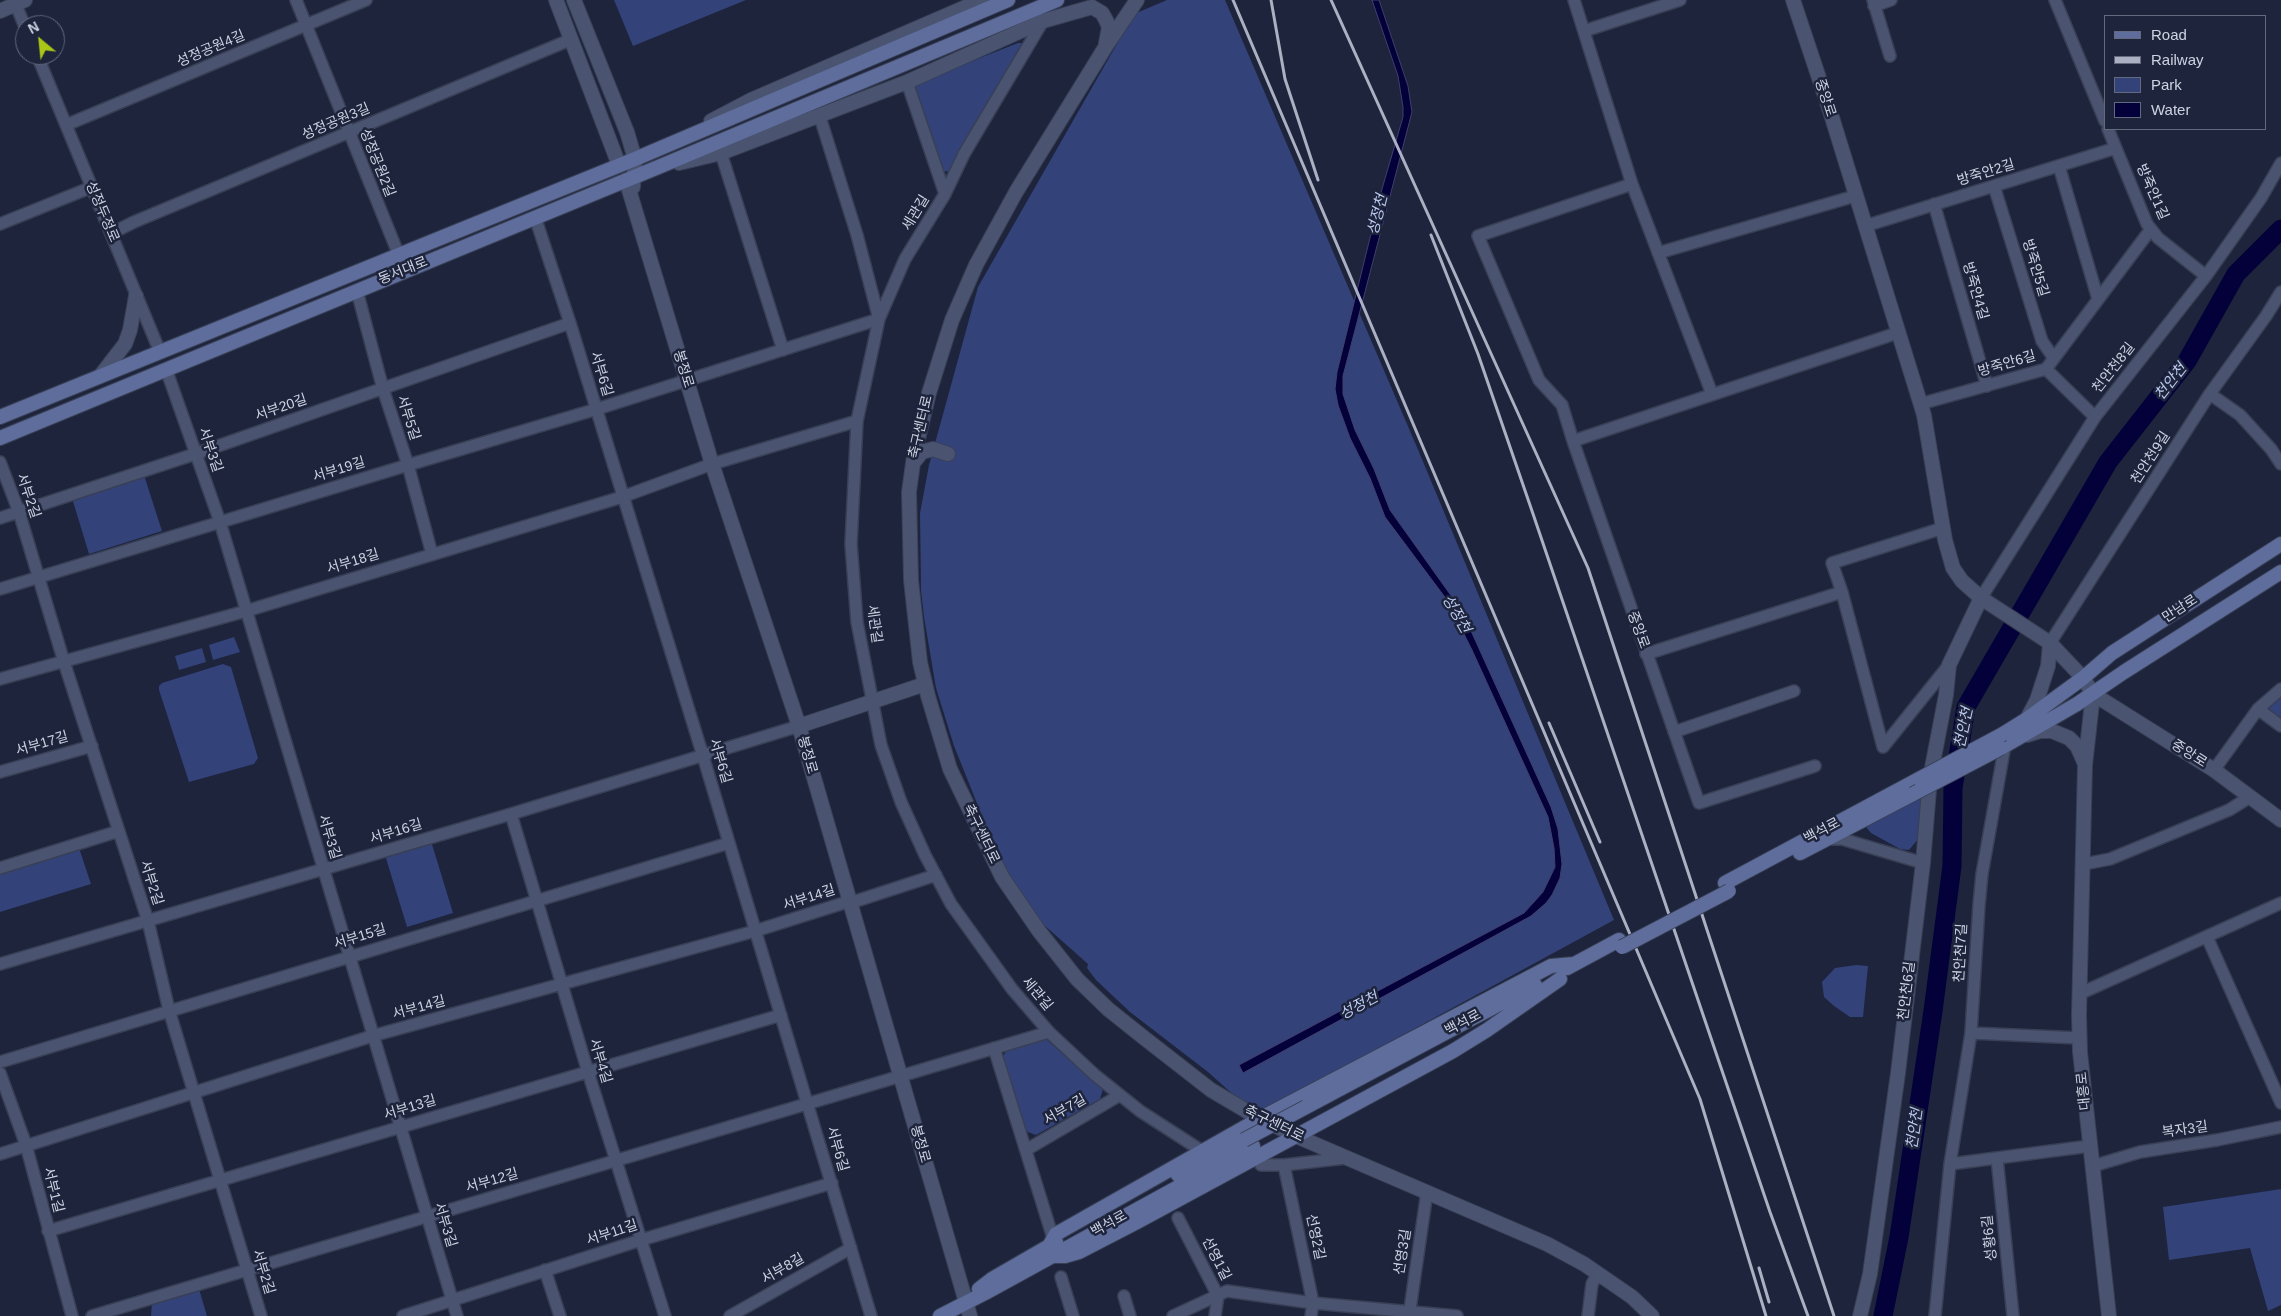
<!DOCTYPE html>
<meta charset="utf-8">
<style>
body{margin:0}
#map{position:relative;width:2281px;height:1316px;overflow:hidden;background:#1d243b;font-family:Helvetica,sans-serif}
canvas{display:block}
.legend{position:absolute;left:2104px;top:15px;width:162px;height:115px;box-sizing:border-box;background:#1d243b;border:1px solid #646a7e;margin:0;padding:6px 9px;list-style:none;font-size:15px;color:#ced3e3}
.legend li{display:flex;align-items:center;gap:10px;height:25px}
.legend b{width:25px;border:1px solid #646a7e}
.north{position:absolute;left:15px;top:15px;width:50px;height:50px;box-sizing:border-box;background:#1d243b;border:1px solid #646a7e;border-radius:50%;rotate:332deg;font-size:14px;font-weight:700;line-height:20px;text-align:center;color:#ced3e3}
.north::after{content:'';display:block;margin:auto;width:18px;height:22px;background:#aac718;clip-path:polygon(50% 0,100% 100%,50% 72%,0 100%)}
</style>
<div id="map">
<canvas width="2281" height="1316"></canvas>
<ul class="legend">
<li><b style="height:6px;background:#5e6d9b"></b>Road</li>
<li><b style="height:6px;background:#abb1c2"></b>Railway</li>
<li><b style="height:14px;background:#334279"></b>Park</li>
<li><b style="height:14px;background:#04003a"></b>Water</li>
</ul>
<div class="north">N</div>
</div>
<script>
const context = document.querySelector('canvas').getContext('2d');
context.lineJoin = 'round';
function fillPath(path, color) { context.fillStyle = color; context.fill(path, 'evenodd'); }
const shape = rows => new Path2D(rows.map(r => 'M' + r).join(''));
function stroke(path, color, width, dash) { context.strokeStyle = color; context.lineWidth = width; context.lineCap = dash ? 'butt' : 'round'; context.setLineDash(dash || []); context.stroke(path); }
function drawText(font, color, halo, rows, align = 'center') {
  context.font = font + ' Helvetica,"Noto Sans KR",sans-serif'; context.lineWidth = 5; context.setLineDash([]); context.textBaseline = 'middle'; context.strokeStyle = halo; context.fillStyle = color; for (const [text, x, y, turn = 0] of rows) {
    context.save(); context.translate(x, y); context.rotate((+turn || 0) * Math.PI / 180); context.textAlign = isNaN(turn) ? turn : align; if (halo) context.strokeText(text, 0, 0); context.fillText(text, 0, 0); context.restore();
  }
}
fillPath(shape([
 [614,0,746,0,633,46],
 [1167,0,1225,0,1419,452,1614,920,1256,1115,1208,1072,1130,1012,1096,980,1087,968,1088,964,1044,925,1001,863,954,746,936,688,924,617,921,590,920,513,929,465,978,287,1134,14],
 [1018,43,1023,43,1024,48,951,172,943,171,940,168,915,86,919,82],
 [144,475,162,531,89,554,72,498],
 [234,637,240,652,213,660,209,645],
 [202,648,206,662,179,670,175,656],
 [223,664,231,667,258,758,254,764,189,782,159,690,159,686,162,683],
 [2281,696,2281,721,2266,710,2273,701],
 [1918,797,1921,798,1919,838,1909,850,1900,849,1871,833,1866,827,1870,822],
 [431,841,453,913,407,927,385,855],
 [79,848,91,884,0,912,0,873],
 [1856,965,1868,966,1863,1017,1850,1017,1834,1006,1824,997,1822,982,1835,968],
 [1046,1039,1103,1089,1100,1099,1036,1135,1025,1131,1003,1056,1007,1050],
 [2281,1189,2281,1305,2268,1311,2250,1248,2169,1260,2163,1207],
 [199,1289,207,1316,151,1316,152,1302]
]), '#334279');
const water = shape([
 [1372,0,1379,0,1408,86,1412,112,1343,376,1343,394,1355,430,1374,469,1390,510,1462,611,1551,807,1558,829,1562,864,1560,878,1552,895,1546,903,1531,916,1243,1073,1239,1065,1524,913,1543,892,1555,867,1554,848,1548,817,1472,650,1447,600,1385,517,1370,478,1350,438,1338,405,1335,389,1337,372,1382,189,1403,117,1403,107,1398,76,1372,0]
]);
fillPath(water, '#04003a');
stroke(water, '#413f6d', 1);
stroke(shape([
 [1883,1316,1899,1237,1933,1011,1952,866,1953,788,1966,707,2108,462,2187,361,2236,274,2281,229]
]), '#04003a', 19);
const minor = shape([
 [14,0,25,27],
 [296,0,398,253],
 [1574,0,1632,184,1712,394],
 [1873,0,1890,56],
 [2055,0,2105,121],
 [1874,6,1891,0],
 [1043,21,964,154,945,194,905,259,879,319,857,421,851,544,857,622,881,745,901,802,925,855,951,904,1012,989,1049,1032,1095,1075,1140,1111,1202,1151],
 [1584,31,1680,0],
 [37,55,160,352],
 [907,82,945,194],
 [66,125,366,0],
 [2108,129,2147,224,2158,238,2206,276],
 [721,153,783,350],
 [2059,166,2098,299],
 [1632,184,1478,236,1539,380,1562,405,1573,441,1699,803,1815,766],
 [1994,186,2042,341,2053,357],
 [1934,204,1987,386],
 [535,217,570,323,703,756,871,1316],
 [0,224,92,187],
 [1865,226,2116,148],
 [112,233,134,222,572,39],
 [1658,253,1855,196],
 [357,291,383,389,408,465,432,554],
 [166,369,220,522,457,1316],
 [2046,369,2095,417],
 [2210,394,2240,415,2271,449,2281,464],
 [1920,404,2046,369,2151,229],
 [1573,441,1897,333],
 [0,462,19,512,64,662,148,921,169,1010,261,1316],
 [0,518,195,454,570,323],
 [0,589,408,465,597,409,879,319,857,235,819,114],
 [1981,598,2095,417,2206,276,2261,198,2281,163],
 [2050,643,2209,395,2266,316,2281,292],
 [1646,654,1842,592],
 [0,679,246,611,622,497,712,464,857,421],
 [2258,709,2281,726],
 [1674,732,1794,691],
 [1883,747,1842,592,1832,563,1943,528],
 [1883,747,1949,665],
 [2214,770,2258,709,2281,689],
 [0,772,92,746],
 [511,814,588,1072,665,1316],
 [1829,839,1842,839,1923,863],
 [2084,864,2110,859,2229,810,2250,797],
 [0,868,119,831],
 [850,903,936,875],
 [2207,937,2281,1103],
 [0,964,511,814,799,726],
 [2079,994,2281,903],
 [1971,1033,2079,1038],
 [994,1048,1053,1238],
 [0,1062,729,843],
 [0,1073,26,1145,72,1316],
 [1026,1150,1120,1095],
 [0,1154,372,1036,755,931,850,901],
 [1997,1158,2013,1316],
 [1950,1164,2090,1146],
 [1261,1165,1284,1165,1346,1158],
 [1284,1165,1313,1303,1311,1316],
 [2093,1166,2140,1152,2217,1140,2281,1127],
 [1178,1218,1218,1296,1215,1316],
 [48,1231,781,1015],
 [545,1270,560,1316],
 [1061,1277,1073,1316],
 [1124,1296,1130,1316],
 [92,1316,1049,1032],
 [403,1316,641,1240,832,1183],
 [730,1316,851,1248],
 [1173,1316,1227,1291,1313,1303,1457,1316],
 [1409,1316,1427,1192],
 [1588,1316,1592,1284,1597,1275],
 [1935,1316,1950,1164,1971,1033,1979,905,1982,874,2005,745]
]);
const tertiary = shape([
 [556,0,619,165],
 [574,0,627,132,635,159,633,187],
 [1137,0,1106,46,1016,192,976,265,952,320,929,393,914,456,909,492,911,580,920,662,928,696,950,769,1002,877,1039,931,1077,979,1108,1009,1143,1037,1211,1090,1250,1113,1296,1136,1547,1244,1584,1264,1632,1297,1652,1316],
 [1793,0,1830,111,1924,415,1945,540,1953,568,1962,581,1981,598,2050,643,2083,678,2093,694,2214,770,2281,820],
 [0,11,25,0],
 [711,121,751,100,982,0],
 [679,163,721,153,907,82,1043,21,1092,7,1102,13,1106,20,1109,27,1106,43],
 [626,180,712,464,799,726,970,1316],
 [101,375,125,344,130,330,136,296],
 [913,463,922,452,933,449,948,454],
 [2093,694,2085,765,2079,1015,2080,1052,2109,1316],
 [2027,719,2037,700,2048,666,2050,643],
 [799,726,925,684],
 [2027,735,2040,731,2052,731,2069,738,2077,746,2085,764],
 [1860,1316,1870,1274,1898,1073,1923,863,1930,778,1946,695,1949,665,1981,598]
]);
const secondary = shape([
 [0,417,635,159,1008,0],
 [0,438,656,168,1057,0],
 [2003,734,2027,719,2083,678,2112,653,2281,544],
 [2001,748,2077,704,2124,672,2281,572],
 [1800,853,1913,794],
 [1725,883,1919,779],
 [1567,968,1619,940],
 [1306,1107,1535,985],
 [1178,1175,1244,1140],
 [1049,1246,1056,1234,1261,1118,1551,966,1574,964],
 [1052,1256,1065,1256,1079,1252,1137,1222,1453,1051,1487,1030,1560,979],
 [979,1289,992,1279,1056,1242],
 [940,1316,985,1293,1253,1146]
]);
stroke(minor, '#394056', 14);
stroke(tertiary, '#394056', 16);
stroke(secondary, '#394056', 16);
stroke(minor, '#4a5471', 11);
stroke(tertiary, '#4a5471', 14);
stroke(secondary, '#5e6d9b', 14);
stroke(shape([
 [1233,0,1700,1099,1766,1316],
 [1271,0,1285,79,1318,180],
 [1331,0,1588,568,1834,1316],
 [1431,235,1478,354,1531,508,1770,1212,1808,1316],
 [1549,723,1600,842],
 [1759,1268,1769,1302]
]), '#abb1c2', 3);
const secondaryBridge = shape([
 [1919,779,2003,734],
 [1913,794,2001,748],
 [1622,947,1729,891],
 [1244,1140,1306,1107]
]);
stroke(secondaryBridge, '#394056', 16, []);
stroke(secondaryBridge, '#5e6d9b', 14);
drawText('14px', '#ced3e3', '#1d243b', [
 ["성정공원4길",211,49,-23],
 ["중앙로",1825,98,72],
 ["성정공원3길",336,122,-23],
 ["성정공원2길",377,163,68],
 ["방죽안2길",1986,173,-17],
 ["방죽안1길",2152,192,66],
 ["성정두정로",102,212,67],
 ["세관길",916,213,-59],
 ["방죽안5길",2035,268,73],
 ["동서대로",403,271,-22],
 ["방죽안4길",1975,291,74],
 ["방죽안6길",2007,364,-16],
 ["천안천8길",2114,368,-52],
 ["봉정로",683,369,73],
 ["서부6길",601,374,73],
 ["서부20길",281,408,-19],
 ["서부5길",408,418,72],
 ["축구센터로",921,427,-77],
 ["서부3길",210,450,71],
 ["천안천9길",2151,458,-57],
 ["서부19길",339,470,-17],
 ["서부2길",28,496,71],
 ["서부18길",353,562,-17],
 ["만남로",2180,609,-33],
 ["세관길",874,624,82],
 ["중앙로",1638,630,70],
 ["서부17길",42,744,-16],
 ["중앙로",2189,754,32],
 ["봉정로",807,755,74],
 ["서부6길",720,761,73],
 ["백석로",1822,831,-28],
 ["서부16길",396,832,-17],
 ["축구센터로",981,834,64],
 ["서부3길",329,837,73],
 ["서부2길",151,883,72],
 ["서부14길",809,898,-18],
 ["서부15길",360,937,-17],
 ["천안천7길",1961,953,-87],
 ["천안천6길",1907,991,-83],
 ["세관길",1037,994,50],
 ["서부14길",419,1008,-15],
 ["백석로",1463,1023,-28],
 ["서부4길",600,1061,73],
 ["대흥로",2084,1091,-96],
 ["서부13길",410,1108,-17],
 ["서부7길",1065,1110,-30],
 ["축구센터로",1274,1124,26],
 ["복자3길",2185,1130,-8],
 ["봉정로",920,1144,74],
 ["서부6길",837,1149,74],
 ["서부12길",492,1181,-16],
 ["서부1길",53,1190,76],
 ["백석로",1109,1224,-29],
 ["서부3길",445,1225,73],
 ["서부11길",612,1233,-18],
 ["선영2길",1315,1237,78],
 ["성황6길",1990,1238,-96],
 ["선영3길",1403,1252,-81],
 ["선영1길",1216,1259,63],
 ["서부8길",783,1269,-30],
 ["서부2길",263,1272,73]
]);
drawText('italic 15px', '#bbc9ef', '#1d243b', [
 ["성정천",1378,215,-76],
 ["천안천",2171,382,-52],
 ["성정천",1456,614,60],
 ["천안천",1964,728,-78],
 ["성정천",1359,1006,-28],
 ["천안천",1915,1129,-82]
]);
</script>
